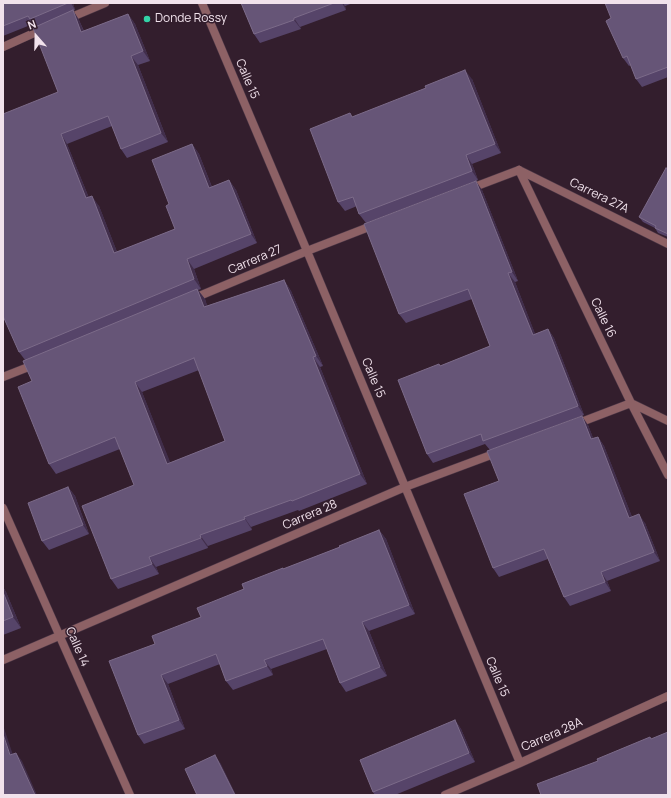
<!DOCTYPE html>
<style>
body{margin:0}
#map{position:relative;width:671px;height:798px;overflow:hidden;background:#331e2d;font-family:Manrope,sans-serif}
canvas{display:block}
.frame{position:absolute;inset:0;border:4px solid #f1e2ec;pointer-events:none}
.north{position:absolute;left:16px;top:16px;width:40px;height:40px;-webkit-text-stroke:3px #331e2d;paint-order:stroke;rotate:340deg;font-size:11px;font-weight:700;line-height:16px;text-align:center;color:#f1e2ec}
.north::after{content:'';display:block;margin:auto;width:14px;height:18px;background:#f1e2ec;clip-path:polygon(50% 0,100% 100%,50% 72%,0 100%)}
</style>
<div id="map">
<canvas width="671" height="798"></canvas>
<div class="frame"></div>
<div class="north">N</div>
</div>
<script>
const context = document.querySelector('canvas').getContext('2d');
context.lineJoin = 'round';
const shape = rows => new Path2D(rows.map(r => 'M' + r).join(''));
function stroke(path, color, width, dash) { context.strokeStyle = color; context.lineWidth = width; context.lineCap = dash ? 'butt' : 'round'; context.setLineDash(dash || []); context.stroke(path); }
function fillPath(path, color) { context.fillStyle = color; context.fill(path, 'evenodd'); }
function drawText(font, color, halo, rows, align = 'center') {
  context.font = font + ' Manrope,sans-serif'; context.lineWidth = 3; context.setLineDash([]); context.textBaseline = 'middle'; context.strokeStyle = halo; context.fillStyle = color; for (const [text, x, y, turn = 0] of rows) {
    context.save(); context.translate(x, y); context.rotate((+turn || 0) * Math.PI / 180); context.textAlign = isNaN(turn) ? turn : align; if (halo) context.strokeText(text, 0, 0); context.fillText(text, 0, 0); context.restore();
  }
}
const street = shape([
 [202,3,307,251,520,763],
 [67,19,105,3],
 [3,47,43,29],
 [519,170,631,403,668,475],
 [519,170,668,244],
 [469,189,519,170],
 [192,299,307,251,374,225],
 [3,377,36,364],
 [631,403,668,421],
 [576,424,631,403],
 [3,508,130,795],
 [3,660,405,487,499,452],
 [445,795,520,763,668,696]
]);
stroke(street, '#4e3948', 9);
stroke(street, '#8d6165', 8);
fillPath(shape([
 [3,3,73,3,75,10,73,11,79,20,84,31,128,14,135,24,150,61,138,65,168,142,127,158,121,149,112,126,67,144,89,198,99,206,117,252,175,229,169,204,192,144,199,154,212,187,229,180,236,190,257,243,194,269,201,289,198,290,205,299,207,306,284,280,291,291,323,366,320,367,367,484,299,511,298,510,251,527,252,530,208,546,208,548,156,567,159,574,118,589,111,579,134,485,120,449,56,474,49,464,32,381,25,360,19,352,58,92,35,27,33,24,3,36],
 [199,370,225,441,170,463,142,392],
 [241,3,353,3,345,6,346,10,300,27,301,29,260,43,254,34],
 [668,3,668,77,642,87,636,79,631,65,629,66,623,58],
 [472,79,501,153,472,164,478,180,366,223,359,214,357,206,345,211,338,202,353,117],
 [668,169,668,237,658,233,655,228,643,222,639,217],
 [482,190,518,281,515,282,535,334,548,329,554,338,584,415,490,450,485,444,433,463,427,454,440,366,490,346,472,299,406,323,399,314],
 [588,425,593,438,598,437,604,446,632,517,645,523,660,561,607,581,611,591,570,606,564,597,548,559,499,577,493,568,499,481],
 [68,487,75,496,89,534,49,550,42,541],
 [379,530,386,539,415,614,369,631,387,676,346,692,340,683,327,649,271,669,273,675,233,690,226,681,220,664,168,684,185,729,144,744,138,735,155,644,201,617,244,589,284,569,340,547],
 [3,587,6,592,21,628,3,635],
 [455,720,461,729,475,762,395,795,375,795,373,792]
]), '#564469');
fillPath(shape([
 [71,3,73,3,75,10],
 [342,3,343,3,345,6,346,10],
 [73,10,79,20,88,42,81,32],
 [128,14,135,24,150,61,143,51],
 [294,18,300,27,301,29,294,20],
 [131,56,138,65,168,142,161,133],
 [465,70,472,79,501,153,495,144],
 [61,134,67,144,93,208,86,198],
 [192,144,199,154,216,198,209,188],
 [466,155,472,164,478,180,472,171],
 [229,180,236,190,257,243,251,234],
 [476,181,482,190,518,281,512,272],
 [92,196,99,206,121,262,114,253],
 [187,259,194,269,201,289,194,279],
 [508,273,515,282,539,344,533,335],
 [284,280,291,291,323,366,316,356],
 [197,289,205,299,211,317,204,307],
 [548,329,554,338,584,415,578,406],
 [313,357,320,367,367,484,360,474],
 [135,382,142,392,175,474,167,464],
 [582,416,588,425,597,448,591,439],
 [598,437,604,446,636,527,629,518],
 [68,487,75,496,89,534,83,525],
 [639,514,645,523,660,561,654,552],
 [244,517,251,527,252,530,245,519],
 [379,530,386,539,415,614,409,605],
 [200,535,208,546,208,548,201,538],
 [149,557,156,567,159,574,152,564],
 [601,572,607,581,611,591,605,582],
 [3,587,6,592,21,628,13,617,3,592],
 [362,622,369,631,387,676,380,667],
 [264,660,271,669,273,675,267,666],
 [161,675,168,684,185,729,179,720],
 [455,720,461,729,475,762,469,753],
 [3,725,16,764,10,755,3,734],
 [16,753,22,761,37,795,35,795],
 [215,755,221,764,236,795,235,795]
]), '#412e4b');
const building = shape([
 [3,3,68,3,30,19,28,16,3,26,3,3],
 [241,3,334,3,294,18,294,20,254,34,241,3],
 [605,3,668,3,668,67,636,79,627,56,623,58,606,21,611,18,605,3],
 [73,10,81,32,128,14,143,51,131,56,161,133,121,149,108,116,61,134,86,198,92,196,114,253,175,229,166,206,169,204,152,160,192,144,209,188,229,180,251,234,187,259,194,279,19,352,3,316,3,114,58,92,33,28,73,10],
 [465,70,495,144,466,155,472,171,359,214,353,197,338,202,310,129,350,113,352,117,426,88,425,86,465,70],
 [666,168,668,169,668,234,655,228,656,226,639,217,666,168],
 [476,181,512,272,508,273,533,335,548,329,578,406,483,441,481,434,427,454,398,380,439,364,440,366,490,346,468,289,399,314,364,224,476,181],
 [284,280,316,356,313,357,360,474,292,501,291,500,244,517,245,519,200,535,201,538,149,557,152,564,111,579,82,506,134,485,115,437,49,464,18,387,32,381,23,361,197,289,204,307,284,280],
 [194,358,225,441,167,464,135,382,194,358],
 [582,416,591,439,598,437,629,518,639,514,654,552,601,572,605,582,564,597,544,549,493,568,464,494,499,481,487,451,582,416],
 [68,487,83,525,42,541,28,503,68,487],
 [379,530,409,605,362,622,380,667,340,683,323,639,264,660,267,666,226,681,216,654,161,675,179,720,138,735,109,661,155,644,152,636,201,617,197,608,244,589,242,584,283,568,283,569,340,547,339,546,379,530],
 [3,592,13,617,3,621,3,592],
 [455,720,469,753,373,792,360,760,455,720],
 [668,732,668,795,541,795,537,784,598,761,597,759,650,737,651,739,668,732],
 [3,734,10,755,16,753,35,795,3,795,3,734],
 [215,755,235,795,197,795,185,769,215,755]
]);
fillPath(building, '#657');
stroke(building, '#7c6b89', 1);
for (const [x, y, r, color] of [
 [147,19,4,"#33d4a8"]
]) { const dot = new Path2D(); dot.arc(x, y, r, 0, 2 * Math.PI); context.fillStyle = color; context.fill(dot); stroke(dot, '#331e2d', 1.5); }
drawText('12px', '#f1e2ec', '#331e2d', [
 ["Donde Rossy",155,19]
], 'left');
drawText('12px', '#f1e2ec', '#331e2d', [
 ["Calle 15",247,79,67],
 ["Carrera 27A",599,196,26],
 ["Carrera 27",255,260,-23],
 ["Calle 16",603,318,64],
 ["Calle 15",373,378,67],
 ["Carrera 28",310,515,-23],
 ["Calle 14",77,647,66],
 ["Calle 15",497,677,67],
 ["Carrera 28A",552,735,-24]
]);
</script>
